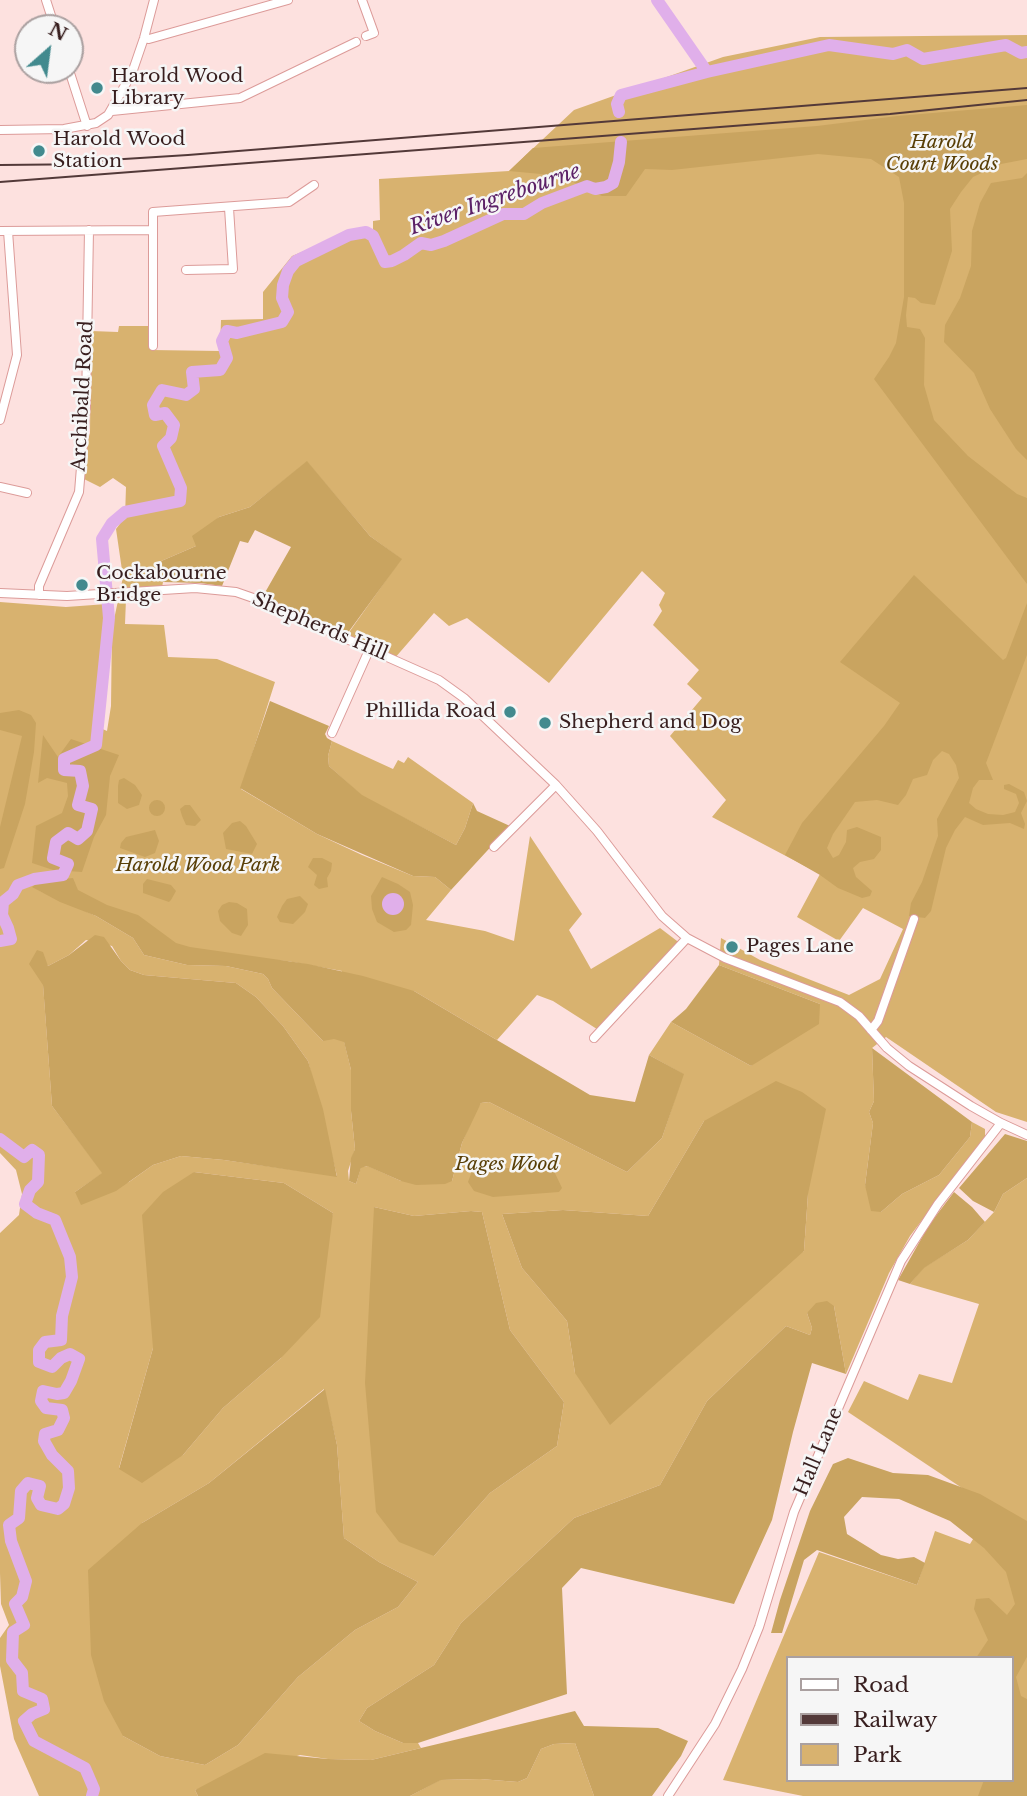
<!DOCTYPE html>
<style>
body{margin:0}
#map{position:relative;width:1027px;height:1796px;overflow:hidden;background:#fde1df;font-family:"Libre Baskerville",serif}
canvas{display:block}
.legend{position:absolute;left:786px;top:1656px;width:228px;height:126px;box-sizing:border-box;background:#f6f6f6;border:2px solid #aaa0a0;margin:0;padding:9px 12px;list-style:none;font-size:21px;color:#381f1f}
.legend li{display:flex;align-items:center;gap:14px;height:35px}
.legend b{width:35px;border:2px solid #aaa0a0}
.north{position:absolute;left:14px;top:14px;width:70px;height:70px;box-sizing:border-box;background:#f6f6f6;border:2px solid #aaa0a0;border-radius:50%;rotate:28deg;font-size:19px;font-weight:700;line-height:28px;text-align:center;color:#381f1f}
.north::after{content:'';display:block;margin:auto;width:24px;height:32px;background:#428a8e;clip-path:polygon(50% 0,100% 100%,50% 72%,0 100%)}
</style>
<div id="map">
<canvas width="1027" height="1796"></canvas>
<ul class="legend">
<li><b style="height:9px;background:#fff"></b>Road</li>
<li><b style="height:9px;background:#533939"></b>Railway</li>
<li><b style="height:19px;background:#d8b26f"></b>Park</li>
</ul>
<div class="north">N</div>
</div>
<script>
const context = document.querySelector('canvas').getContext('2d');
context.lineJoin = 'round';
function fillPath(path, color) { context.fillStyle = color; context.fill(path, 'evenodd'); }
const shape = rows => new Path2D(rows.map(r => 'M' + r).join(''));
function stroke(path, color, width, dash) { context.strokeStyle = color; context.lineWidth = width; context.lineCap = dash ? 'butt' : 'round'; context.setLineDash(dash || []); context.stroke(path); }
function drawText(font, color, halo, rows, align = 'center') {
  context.font = font + ' "Libre Baskerville",serif'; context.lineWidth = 5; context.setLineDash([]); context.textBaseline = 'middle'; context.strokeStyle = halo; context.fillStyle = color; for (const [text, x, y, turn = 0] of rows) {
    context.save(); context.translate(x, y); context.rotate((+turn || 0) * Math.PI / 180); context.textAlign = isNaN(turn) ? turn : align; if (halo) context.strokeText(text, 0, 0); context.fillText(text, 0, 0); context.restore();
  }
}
fillPath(shape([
 [1027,35,1027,1122,996,1112,886,1037,872,1048,874,1101,869,1112,873,1123,865,1185,881,1212,902,1194,939,1175,970,1137,972,1122,985,1129,985,1137,910,1236,889,1273,846,1374,834,1306,807,1313,812,1328,810,1335,786,1326,707,1401,660,1485,574,1518,461,1623,434,1665,367,1708,359,1721,375,1731,403,1743,418,1743,421,1748,371,1760,328,1759,300,1755,195,1790,198,1796,39,1796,14,1739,0,1666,0,1638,9,1625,1,1604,0,1573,0,1233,19,1215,22,1194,16,1170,0,1153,0,602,66,607,107,604,109,618,98,727,107,731,111,706,112,629,123,577,116,529,125,517,126,487,113,478,100,487,80,477,82,459,90,433,91,331,118,332,119,326,150,326,151,350,220,351,221,320,263,319,263,292,292,256,352,231,373,230,373,221,380,220,379,179,509,171,574,110,723,57,820,37],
 [307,462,370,536,401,559,345,638,394,659,434,613,449,626,467,618,549,683,642,571,665,593,659,605,662,611,653,625,699,670,687,684,702,698,670,736,726,800,712,817,820,874,797,917,839,941,863,908,903,929,880,979,849,995,760,960,721,938,719,965,820,1004,751,1066,671,1022,649,1055,683,1074,662,1138,627,1172,489,1102,481,1103,476,1110,462,1143,452,1181,401,1181,368,1166,361,1167,356,1184,349,1181,348,1171,355,1149,351,1111,351,1070,344,1041,414,991,497,1040,537,995,553,1001,600,1031,681,944,660,928,591,969,569,930,582,914,530,836,514,941,485,931,426,920,451,890,435,877,413,876,362,855,317,834,241,789,275,682,217,659,168,657,164,625,125,624,126,599,160,598,163,582,159,562,196,546,219,517,250,507],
 [38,890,139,932,189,956,287,961,342,971,323,1041,272,988,268,979,263,974,226,966,187,965,144,955,133,938,96,916],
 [86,940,112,946,121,961,130,970,144,975,236,983,256,997,283,1026,308,1061,337,1176,224,1160,181,1156,153,1165,129,1182,75,1192,103,1173,52,1106,43,984,44,961,48,966,69,955],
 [704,1121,808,1194,804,1251,575,1373,567,1321,522,1268,502,1214,563,1210,648,1216],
 [194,1172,284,1183,333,1213,281,1358,223,1408,183,1455,119,1468,153,1348],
 [374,1207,414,1216,471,1211,482,1212,510,1330,564,1402,557,1446,490,1493,434,1556],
 [324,1389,337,1445,344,1538,379,1562,418,1582,398,1607,355,1630,298,1677,238,1745,205,1765,160,1756,123,1736,142,1523,209,1483],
 [332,741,393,769,398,760,404,763,408,757,473,803,465,828,456,845,362,796,329,766,328,756],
 [1027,1178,1027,1796,803,1796,723,1780,819,1552,917,1585,935,1531,970,1544,992,1508,848,1412,864,1381,908,1400,919,1374,952,1383,979,1304,910,1284,923,1268,968,1240,994,1212,1003,1194],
 [787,1658,1011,1658,1011,1780,787,1780],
 [575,1743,594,1796,410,1796,440,1780,480,1779,518,1782,527,1778,541,1749,554,1744]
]), '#d8b26f');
fillPath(shape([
 [1027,105,1027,159,1001,164,973,177,961,192,950,209,952,251,935,305,921,303,915,298,908,297,906,315,907,327,920,329,925,338,924,385,934,420,968,456,1017,494,1027,498,1027,584,874,379,889,357,896,343,904,297,904,203,899,177,871,159,818,154,672,170,645,169,626,196,602,196,569,180,541,174,509,171,533,148,817,126,897,116],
 [1027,173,1027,460,1016,449,990,409,974,373,944,342,945,325,960,298,971,266,972,231,980,203,991,183,1022,178],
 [307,461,370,536,402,559,347,634,263,596,291,547,255,530,248,543,240,541,222,586,200,583,163,582,159,562,196,546,192,536,219,517,250,507],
 [914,575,1003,660,1006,658,1027,603,1027,655,986,763,993,780,979,780,973,788,969,803,976,809,988,814,1003,815,1015,812,1019,803,1016,794,1004,789,1004,785,1009,784,1024,792,1027,801,1021,813,1025,824,1024,829,1010,823,983,825,965,817,955,830,946,848,931,911,925,918,909,916,911,903,922,882,938,836,937,819,959,778,956,765,949,754,942,751,933,760,927,775,913,779,906,795,898,805,877,800,855,802,833,834,827,848,833,858,839,855,846,842,847,830,857,827,881,837,881,850,874,859,860,862,853,868,856,877,872,891,870,896,862,898,838,888,820,875,785,855,802,823,884,726,900,703,840,662],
 [270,701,329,726,325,734,327,738,332,741,328,756,329,766,362,795,456,845,465,828,473,803,477,811,510,826,451,890,435,877,413,876,317,834,240,788],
 [19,710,31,715,36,723,34,752,25,804,4,868,0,869,0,827,22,736,0,730,0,713],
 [43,735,58,757,71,739,119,755,110,776,106,815,94,837,82,872,53,870,32,863,36,826,62,813,68,796,67,783,47,778,38,783],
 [124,778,135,785,142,795,139,805,127,809,118,803,118,786,119,780],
 '149 808a8 8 0 1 1 16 0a8 8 0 1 1-16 0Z',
 [185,805,190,805,201,820,195,826,186,825,182,816,180,809],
 [240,821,246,826,257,844,252,854,226,849,223,833,232,823],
 [155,830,159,841,155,853,145,857,120,848,121,843,126,837],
 [313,858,322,858,332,863,331,871,327,878,328,887,319,889,314,885,317,875,308,867],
 [382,877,398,884,410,892,413,905,411,925,406,930,394,932,377,922,372,909,371,896],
 [73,878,78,890,107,905,138,915,176,943,190,947,308,964,363,976,414,991,590,1095,635,1102,649,1055,684,1074,662,1138,627,1172,489,1102,481,1103,462,1143,452,1181,445,1184,416,1185,401,1181,367,1166,361,1168,356,1184,349,1181,351,1158,355,1149,351,1111,351,1070,344,1042,334,1039,323,1041,272,988,268,979,263,974,226,966,187,965,144,955,133,938,96,916,60,902,32,887,39,882],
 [147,879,171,885,176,891,171,900,169,902,143,893,143,884],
 [300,896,308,904,305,912,293,924,280,922,277,917,282,906,287,899],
 [229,902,237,903,247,909,248,925,241,936,232,933,220,921,218,911,222,905],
 [95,935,104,937,121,961,130,970,144,975,236,983,256,997,283,1026,308,1061,323,1109,337,1177,224,1160,181,1156,153,1165,116,1191,81,1205,75,1192,102,1173,52,1106,43,985,29,964,37,950,43,952,48,966,69,955],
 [719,965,820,1004,819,1024,751,1066,671,1022,686,1009],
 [872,1048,972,1122,970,1137,939,1175,902,1194,881,1212,871,1211,865,1185,873,1123,869,1112,874,1101],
 [776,1081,802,1092,826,1109,808,1194,804,1251,610,1425,575,1373,567,1321,522,1268,502,1214,563,1210,648,1216,704,1121],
 [1005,1134,1027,1141,1027,1178,1003,1194,994,1212,973,1201,959,1188],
 [476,1160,502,1168,538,1169,547,1167,553,1169,562,1188,559,1192,493,1197,474,1191,468,1182],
 [194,1172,284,1183,333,1213,320,1317,281,1358,223,1408,183,1455,142,1483,119,1469,153,1348,142,1215,163,1192],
 [954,1192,972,1207,985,1222,968,1240,924,1268,910,1284,898,1280,929,1225],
 [374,1207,414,1216,471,1211,482,1212,510,1330,564,1402,557,1446,490,1493,434,1556,399,1542,376,1512,365,1383],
 [827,1301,834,1306,846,1374,812,1363,793,1432,772,1520,734,1604,581,1568,562,1588,567,1694,418,1743,403,1743,375,1731,359,1721,367,1708,434,1665,461,1623,574,1518,660,1485,707,1401,786,1326,810,1335,812,1328,807,1313,816,1303],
 [325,1389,337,1445,344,1538,379,1562,418,1582,398,1607,355,1630,298,1677,238,1745,205,1765,160,1756,123,1736,104,1701,91,1655,88,1570,142,1523,209,1483],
 [848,1458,893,1473,928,1475,980,1494,1027,1521,1027,1657,1016,1677,1021,1696,1027,1699,1027,1796,978,1796,984,1780,1011,1780,1011,1658,976,1658,988,1640,974,1609,976,1599,989,1598,1007,1615,1015,1604,1006,1572,984,1548,950,1521,899,1499,862,1497,844,1517,847,1534,881,1555,898,1559,914,1557,925,1563,917,1585,817,1550,804,1560,782,1633,771,1633,780,1600,810,1511,833,1464],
 [575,1711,584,1726,658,1728,688,1741,681,1756,652,1796,594,1796,575,1743,554,1744,541,1749,527,1778,518,1782,480,1779,441,1780,410,1796,198,1796,195,1790,265,1753,328,1759,371,1760]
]), '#c9a460');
fillPath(shape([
 '382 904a11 11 0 1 1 22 0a11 11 0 1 1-22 0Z'
]), '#e0afea');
stroke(shape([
 [657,0,707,72],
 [619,112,617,104,621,95,707,72,829,45,893,54,907,50,923,59,1006,45,1021,53,1027,52],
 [0,941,11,939,8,928,2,915,3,902,13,894,18,885,34,879,63,875,68,864,53,858,56,842,68,833,78,839,87,831,92,809,78,805,83,786,80,771,64,770,64,759,96,745,109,618,102,539,112,523,125,512,180,501,181,488,163,446,171,438,174,425,165,413,155,415,153,405,162,390,186,395,194,389,192,372,220,370,227,358,222,341,227,331,237,333,282,322,288,312,282,298,283,285,288,271,296,261,349,235,366,232,373,236,385,262,392,261,404,255,421,243,431,245,444,241,503,214,524,214,542,203,587,186,595,189,606,187,613,183,619,162,621,142],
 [0,1139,24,1157,32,1150,39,1155,38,1182,30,1190,25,1204,37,1213,55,1220,70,1257,72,1277,62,1316,61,1340,45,1342,39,1350,39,1362,52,1367,61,1358,70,1354,79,1359,71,1381,64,1393,57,1394,43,1391,41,1401,46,1408,62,1410,64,1418,58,1430,45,1434,44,1441,52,1455,68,1471,69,1488,64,1504,58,1509,41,1505,37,1498,40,1486,28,1483,21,1491,19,1518,9,1525,11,1541,26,1581,22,1597,15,1604,24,1625,13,1632,12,1660,22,1673,23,1691,42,1699,44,1709,32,1714,24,1721,34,1741,85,1768,94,1789,92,1796]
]), '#e0afea', 12);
const minor = shape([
 [46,0,55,28],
 [362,0,374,33,366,36],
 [144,38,149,39,288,0],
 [69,70,87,126],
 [112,111,240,98,356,42],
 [0,130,64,129,96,123,108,115,132,73,144,38,154,0],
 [0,231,152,230],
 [186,270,233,269,229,208],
 [153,346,153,212,289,202,314,185],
 [0,420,17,355,8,231],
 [0,487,27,493],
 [0,593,67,596,195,588,236,592,259,600,439,680,464,698,556,785,597,831,662,916,687,938,725,958,840,1002,859,1016,887,1048,909,1066,971,1106,1001,1123,1027,1135],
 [39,595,39,586,79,492,86,405,89,230],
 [332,733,370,648],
 [494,847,556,785],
 [871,1030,878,1021,914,919],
 [594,1038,687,938],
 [668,1796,715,1724,742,1669,759,1627,794,1512,901,1261,938,1204,1001,1123]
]);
stroke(minor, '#dc9b99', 10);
stroke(minor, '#fff', 8);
stroke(shape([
 [92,161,188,155,1027,88],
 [0,165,102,164],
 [0,182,890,114,1027,100]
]), '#533939', 2);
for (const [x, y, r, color] of [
 [97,88,7,"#428a8e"],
 [39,151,7,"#428a8e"],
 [82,585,7,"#428a8e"],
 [510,712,7,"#428a8e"],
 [545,723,7,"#428a8e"],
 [732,947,7,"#428a8e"]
]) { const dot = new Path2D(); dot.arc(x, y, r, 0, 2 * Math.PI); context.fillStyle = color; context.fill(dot); stroke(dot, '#f6f6f6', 2.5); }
drawText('19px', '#381f1f', '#f6f6f6', [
 ["Harold Wood",111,77],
 ["Library",111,99],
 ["Harold Wood",53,140],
 ["Station",53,162],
 ["Cockabourne",96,574],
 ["Bridge",96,596],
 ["Phillida Road",496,712,"right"],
 ["Shepherd and Dog",559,723],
 ["Pages Lane",746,947]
], 'left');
drawText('italic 19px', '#593f07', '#f6f6f6', [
 ["Harold",942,143],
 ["Court Woods",942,165],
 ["Harold Wood Park",198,866],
 ["Pages Wood",507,1165]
]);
drawText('19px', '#381f1f', '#f6f6f6', [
 ["Archibald Road",83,396,-87],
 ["Shepherds Hill",320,627,23],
 ["Hall Lane",819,1452,-67]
]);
drawText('italic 21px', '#5c2167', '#f6f6f6', [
 ["River Ingrebourne",495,200,-19]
]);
</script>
